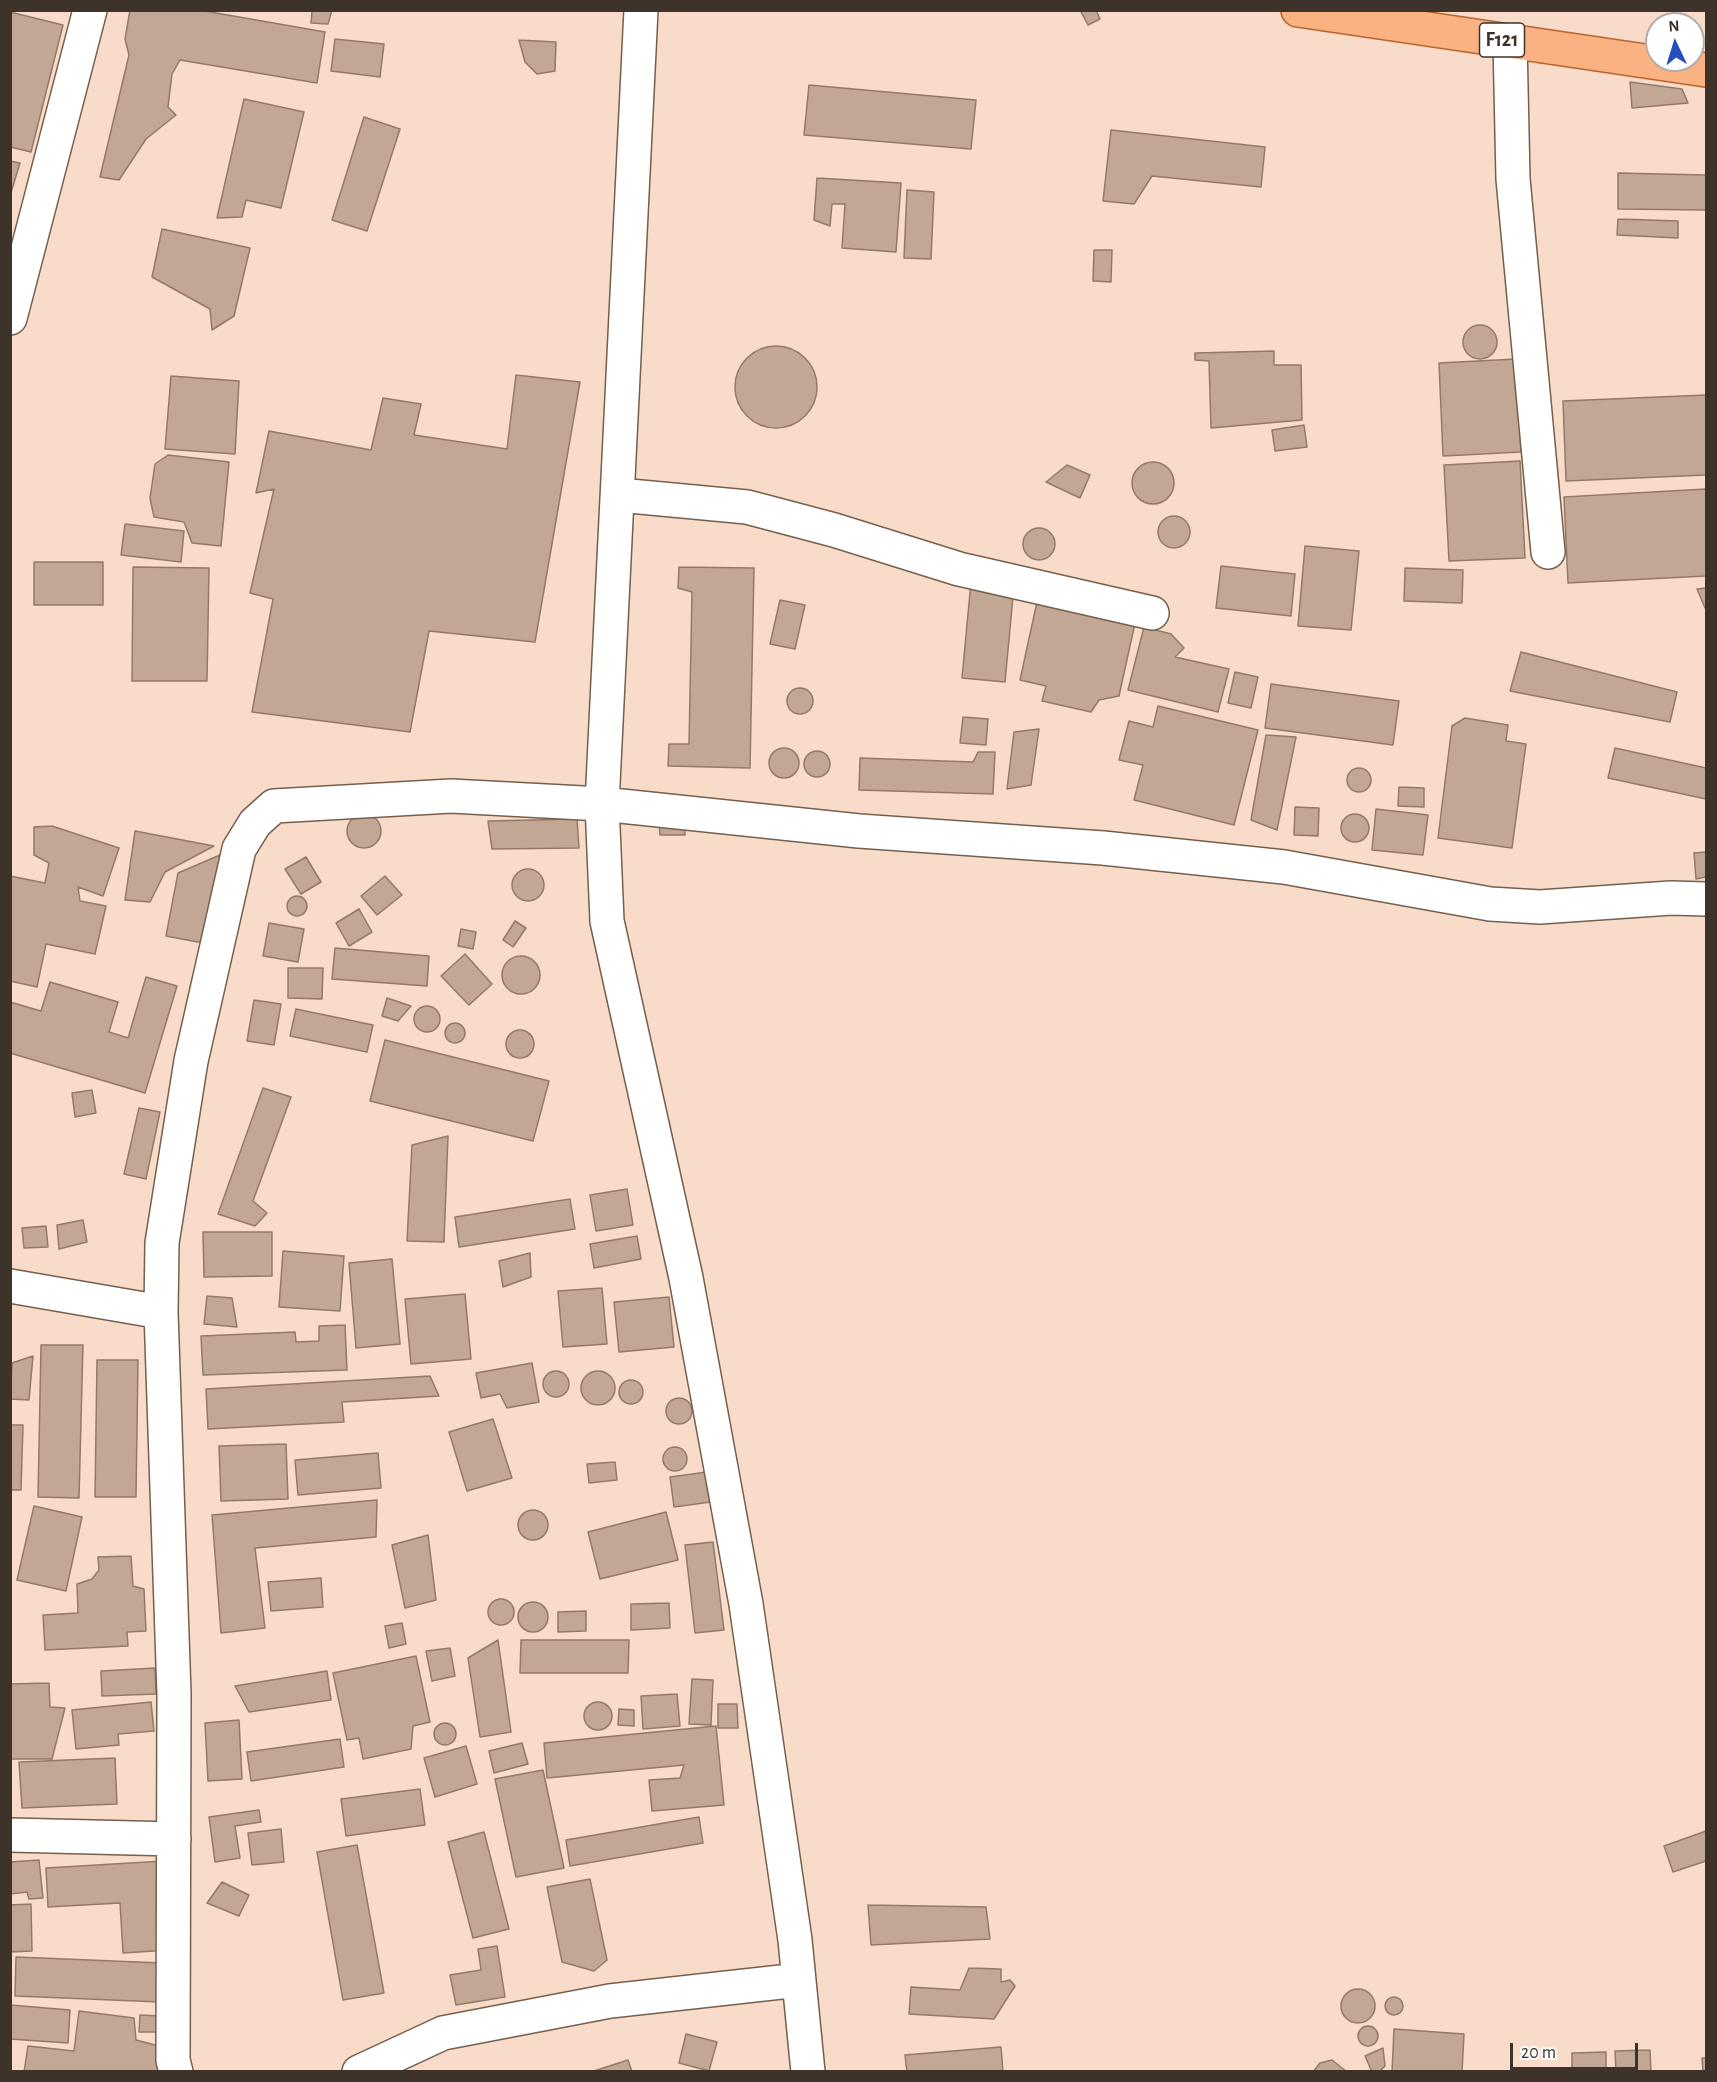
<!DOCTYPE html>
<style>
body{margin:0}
#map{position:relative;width:1717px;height:2082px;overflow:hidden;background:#f8dcc9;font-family:"Alegreya Sans",sans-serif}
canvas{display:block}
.frame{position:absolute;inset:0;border:12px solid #3e332b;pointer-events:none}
.north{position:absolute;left:1645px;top:12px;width:60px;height:60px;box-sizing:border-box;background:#fff;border:2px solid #b2adaa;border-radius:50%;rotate:356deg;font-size:16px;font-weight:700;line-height:24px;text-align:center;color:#3e332b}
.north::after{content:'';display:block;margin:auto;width:21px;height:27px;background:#244ebc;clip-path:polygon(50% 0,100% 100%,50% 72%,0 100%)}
.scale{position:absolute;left:1510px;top:2043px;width:128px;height:27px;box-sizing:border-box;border:3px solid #3e332b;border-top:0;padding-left:8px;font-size:18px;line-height:21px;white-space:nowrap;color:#3e332b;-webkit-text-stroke:4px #fff;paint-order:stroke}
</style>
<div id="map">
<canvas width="1717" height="2082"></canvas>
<div class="frame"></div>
<div class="north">N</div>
<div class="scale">20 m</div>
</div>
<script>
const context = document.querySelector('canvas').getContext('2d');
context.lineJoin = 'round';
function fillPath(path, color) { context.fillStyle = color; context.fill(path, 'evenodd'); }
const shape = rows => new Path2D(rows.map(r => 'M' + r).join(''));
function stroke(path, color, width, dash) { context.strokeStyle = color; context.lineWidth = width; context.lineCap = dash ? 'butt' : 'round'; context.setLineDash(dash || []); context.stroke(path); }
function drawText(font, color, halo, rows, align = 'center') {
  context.font = font + ' "Alegreya Sans",sans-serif'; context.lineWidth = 6; context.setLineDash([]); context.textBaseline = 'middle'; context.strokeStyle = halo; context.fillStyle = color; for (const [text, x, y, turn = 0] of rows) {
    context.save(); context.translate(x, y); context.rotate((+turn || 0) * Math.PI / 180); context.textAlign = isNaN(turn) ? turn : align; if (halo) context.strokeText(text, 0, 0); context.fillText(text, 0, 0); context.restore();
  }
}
const building = shape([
 [130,10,199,10,325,32,317,83,180,60,172,74,168,107,176,115,146,139,119,180,100,177,129,55,125,39,130,10],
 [332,10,328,24,311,23,312,11,332,10],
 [1080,10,1096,10,1100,19,1088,25,1080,10],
 [10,12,63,25,31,152,10,147,10,12],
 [335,39,384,44,380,77,331,71,335,39],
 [519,40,556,42,555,71,537,74,525,62,519,40],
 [1630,82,1682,89,1688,103,1632,108,1630,82],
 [809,85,976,100,971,149,804,135,809,85],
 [244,99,304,112,281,208,246,200,242,217,217,218,244,99],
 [364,117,400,129,367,231,332,220,364,117],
 [1111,130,1265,147,1261,187,1152,176,1134,204,1103,201,1111,130],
 [10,161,20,163,10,196,10,161],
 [1618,173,1706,175,1706,210,1618,209,1618,173],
 [817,178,901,183,896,252,842,248,845,204,832,204,830,226,814,220,817,178],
 [907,190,934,192,931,259,904,258,907,190],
 [1618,219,1678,221,1678,238,1617,235,1618,219],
 [162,229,250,248,234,316,212,330,210,309,152,277,162,229],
 [1094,250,1112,250,1111,282,1093,281,1094,250],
 '1463 342a17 17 0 1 1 34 0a17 17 0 1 1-34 0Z',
 '735 387a41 41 0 1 1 82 0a41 41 0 1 1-82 0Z',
 [1274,351,1274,365,1301,365,1302,420,1211,428,1209,361,1195,360,1195,353,1274,351],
 [1516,359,1521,452,1443,456,1439,363,1516,359],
 [516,375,580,382,535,642,429,631,410,732,252,712,273,599,250,593,274,489,256,493,269,431,371,450,383,398,421,404,414,435,507,449,516,375],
 [171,376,239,381,235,454,165,449,171,376],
 [1706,395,1706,475,1566,481,1563,401,1706,395],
 [1304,425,1307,447,1275,451,1272,430,1304,425],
 [168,455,229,462,221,546,192,543,184,522,154,517,150,498,155,464,168,455],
 [1520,461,1525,558,1449,561,1444,465,1520,461],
 '1132 483a21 21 0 1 1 42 0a21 21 0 1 1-42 0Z',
 [1067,465,1090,475,1080,498,1046,482,1067,465],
 [1706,489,1706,576,1568,583,1564,497,1706,489],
 '1158 532a16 16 0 1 1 32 0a16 16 0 1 1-32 0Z',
 [125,524,184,531,181,562,121,555,125,524],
 '1023 544a16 16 0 1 1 32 0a16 16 0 1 1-32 0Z',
 [1305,546,1359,551,1351,630,1298,626,1305,546],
 [34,562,103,562,103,605,34,605,34,562],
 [1221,566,1295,574,1291,616,1216,608,1221,566],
 [133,567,209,568,207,681,132,681,133,567],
 [679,567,754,568,750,768,668,766,669,744,689,744,692,592,678,588,679,567],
 [1405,568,1463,570,1462,603,1404,601,1405,568],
 [971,582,1014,586,1005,682,962,678,971,582],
 [1706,588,1706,608,1705,608,1697,589,1706,588],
 [780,600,805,605,795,649,770,644,780,600],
 [1037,602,1135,623,1119,696,1099,700,1091,712,1042,701,1046,686,1020,680,1037,602],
 [1144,627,1171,634,1184,648,1175,657,1229,669,1218,712,1128,690,1144,627],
 [1521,652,1677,692,1670,722,1510,691,1521,652],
 [1235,672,1258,677,1251,708,1228,703,1235,672],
 [1271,684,1399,701,1393,745,1265,728,1271,684],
 '787 701a13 13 0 1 1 26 0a13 13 0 1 1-26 0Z',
 [1158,706,1258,730,1234,825,1134,800,1143,765,1119,760,1129,721,1153,727,1158,706],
 [963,717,988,719,986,745,960,743,963,717],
 [1465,718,1508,725,1506,741,1526,744,1512,848,1438,838,1452,726,1465,718],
 [1039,729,1031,785,1007,789,1014,732,1039,729],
 [1266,735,1296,737,1277,830,1251,820,1266,735],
 [1615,748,1706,768,1706,799,1608,778,1615,748],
 '769 763a15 15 0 1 1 30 0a15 15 0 1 1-30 0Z',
 '804 764a13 13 0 1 1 26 0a13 13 0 1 1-26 0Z',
 [978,752,995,752,993,794,859,790,860,758,973,762,978,752],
 '1347 780a12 12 0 1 1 24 0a12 12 0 1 1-24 0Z',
 [1399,787,1424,788,1424,807,1398,806,1399,787],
 [1295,807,1319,808,1318,836,1294,835,1295,807],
 [1376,809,1428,815,1423,855,1372,850,1376,809],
 '1341 828a14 14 0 1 1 28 0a14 14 0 1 1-28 0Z',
 '347 831a17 17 0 1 1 34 0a17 17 0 1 1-34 0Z',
 [577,819,579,848,492,849,488,821,577,819],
 [659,823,685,823,685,835,660,835,659,823],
 [52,826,119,848,103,896,78,887,80,901,106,906,95,954,46,944,37,987,10,981,10,876,45,883,49,863,34,855,34,827,52,826],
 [135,831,214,846,165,872,150,902,125,900,135,831],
 [1706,852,1706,877,1696,879,1694,853,1706,852],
 [220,855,203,943,166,936,178,873,220,855],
 [306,857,321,882,301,894,285,869,306,857],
 '512 885a16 16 0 1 1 32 0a16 16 0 1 1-32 0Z',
 [385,876,402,895,377,915,361,896,385,876],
 '287 906a10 10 0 1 1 20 0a10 10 0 1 1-20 0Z',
 [359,909,372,932,349,946,336,923,359,909],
 [515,921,526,928,513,947,503,940,515,921],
 [269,923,304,929,298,962,263,956,269,923],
 [461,929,476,932,473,949,458,946,461,929],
 [335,948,429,956,427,986,332,979,335,948],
 [465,954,492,984,469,1005,441,976,465,954],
 '502 975a19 19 0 1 1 38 0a19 19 0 1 1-38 0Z',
 [288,968,323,968,322,999,288,998,288,968],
 [146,977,177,986,145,1093,10,1053,10,1002,41,1011,50,982,118,1002,109,1032,128,1038,146,977],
 [387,998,411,1006,398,1021,382,1016,387,998],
 [254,1000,281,1004,274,1045,247,1041,254,1000],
 '414 1019a13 13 0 1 1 26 0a13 13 0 1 1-26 0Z',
 [296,1009,373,1025,367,1052,290,1036,296,1009],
 '445 1033a10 10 0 1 1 20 0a10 10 0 1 1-20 0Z',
 '506 1044a14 14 0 1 1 28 0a14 14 0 1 1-28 0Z',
 [385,1040,549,1081,533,1141,370,1101,385,1040],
 [263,1088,291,1097,253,1201,267,1213,255,1226,218,1214,263,1088],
 [92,1090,96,1113,75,1117,72,1093,92,1090],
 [139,1108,160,1112,146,1179,124,1174,139,1108],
 [448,1136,444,1242,407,1241,412,1145,448,1136],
 [627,1189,633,1225,596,1231,590,1195,627,1189],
 [570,1199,575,1229,459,1247,455,1217,570,1199],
 [83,1220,87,1242,59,1249,57,1225,83,1220],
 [46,1226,48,1247,24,1248,22,1228,46,1226],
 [203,1232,272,1232,272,1276,204,1277,203,1232],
 [637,1236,641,1259,594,1268,590,1244,637,1236],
 [283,1251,344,1256,340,1311,279,1307,283,1251],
 [530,1253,531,1277,503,1287,499,1261,530,1253],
 [392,1259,400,1344,356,1348,349,1263,392,1259],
 [602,1288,607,1344,563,1347,558,1291,602,1288],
 [465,1294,471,1359,411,1364,405,1299,465,1294],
 [207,1296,232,1298,237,1327,204,1324,207,1296],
 [669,1297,674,1347,619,1352,614,1302,669,1297],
 [345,1325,347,1370,203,1375,201,1336,295,1332,296,1342,319,1341,319,1326,345,1325],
 [41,1345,83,1345,79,1498,38,1497,41,1345],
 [33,1356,29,1400,10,1399,12,1363,33,1356],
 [97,1360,138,1360,136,1497,95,1497,97,1360],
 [532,1363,539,1402,507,1408,500,1394,481,1398,476,1373,532,1363],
 '543 1384a13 13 0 1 1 26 0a13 13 0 1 1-26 0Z',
 '581 1388a17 17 0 1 1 34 0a17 17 0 1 1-34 0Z',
 [430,1376,439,1396,342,1402,344,1422,208,1429,206,1389,430,1376],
 '619 1392a12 12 0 1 1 24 0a12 12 0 1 1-24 0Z',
 '666 1411a13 13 0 1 1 26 0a13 13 0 1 1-26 0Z',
 [493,1419,512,1478,467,1491,449,1432,493,1419],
 [10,1425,23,1425,21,1490,10,1490,10,1425],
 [286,1444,288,1499,221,1501,219,1446,286,1444],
 '663 1459a12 12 0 1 1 24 0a12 12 0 1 1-24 0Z',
 [378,1453,381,1488,298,1495,295,1460,378,1453],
 [615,1462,617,1480,589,1483,587,1464,615,1462],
 [707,1472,711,1502,674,1507,670,1477,707,1472],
 [377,1500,376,1537,255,1548,265,1628,221,1633,212,1515,377,1500],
 [34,1506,82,1517,66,1591,17,1580,34,1506],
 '518 1525a15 15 0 1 1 30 0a15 15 0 1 1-30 0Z',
 [666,1512,678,1560,600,1579,588,1532,666,1512],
 [428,1535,436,1600,405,1608,392,1545,428,1535],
 [713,1542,724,1630,695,1633,685,1545,713,1542],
 [131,1556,133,1586,144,1589,146,1631,127,1632,128,1646,45,1650,43,1615,78,1613,77,1584,92,1579,99,1570,98,1557,131,1556],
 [321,1578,323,1607,271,1611,268,1582,321,1578],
 '488 1612a13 13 0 1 1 26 0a13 13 0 1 1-26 0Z',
 '518 1617a15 15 0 1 1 30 0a15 15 0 1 1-30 0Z',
 [669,1603,670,1628,631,1630,631,1604,669,1603],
 [586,1611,586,1631,558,1632,558,1612,586,1611],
 [402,1623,406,1644,389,1648,385,1626,402,1623],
 [498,1640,511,1732,480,1737,468,1658,498,1640],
 [521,1640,629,1640,628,1673,520,1673,521,1640],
 [450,1648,455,1676,432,1681,426,1651,450,1648],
 [416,1656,430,1722,413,1726,411,1749,363,1759,359,1738,347,1740,333,1673,416,1656],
 [155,1668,156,1694,102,1696,101,1671,155,1668],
 [327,1671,331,1700,249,1712,235,1686,327,1671],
 [692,1679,713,1680,711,1725,689,1724,692,1679],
 [49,1683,50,1707,65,1708,52,1759,10,1759,10,1684,49,1683],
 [677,1694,680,1726,643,1729,641,1696,677,1694],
 '584 1716a14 14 0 1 1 28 0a14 14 0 1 1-28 0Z',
 [151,1702,154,1731,118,1734,119,1745,76,1749,72,1710,151,1702],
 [718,1704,737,1704,738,1728,718,1728,718,1704],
 [619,1709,634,1710,634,1726,618,1725,619,1709],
 [239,1720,242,1779,208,1781,205,1723,239,1720],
 '434 1734a11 11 0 1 1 22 0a11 11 0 1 1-22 0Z',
 [716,1726,724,1805,652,1811,649,1780,680,1778,684,1765,547,1778,544,1743,716,1726],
 [340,1739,344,1767,251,1781,247,1752,340,1739],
 [522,1743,528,1764,494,1773,489,1751,522,1743],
 [466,1746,477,1784,435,1797,424,1758,466,1746],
 [115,1758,117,1804,22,1808,19,1762,115,1758],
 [543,1770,564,1868,516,1877,495,1779,543,1770],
 [420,1789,425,1825,346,1836,341,1799,420,1789],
 [259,1810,261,1822,235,1826,240,1858,215,1862,209,1817,259,1810],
 [699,1817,703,1843,570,1866,566,1840,699,1817],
 [281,1829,284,1862,252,1865,248,1833,281,1829],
 [1706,1831,1706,1861,1673,1872,1664,1846,1706,1831],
 [484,1832,509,1929,473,1938,448,1842,484,1832],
 [357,1845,384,1993,343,2000,317,1852,357,1845],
 [39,1860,43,1898,29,1899,27,1892,10,1894,10,1862,39,1860],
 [164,1861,169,1950,123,1953,120,1903,48,1907,46,1868,164,1861],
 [590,1879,607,1960,594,1971,562,1962,547,1887,590,1879],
 [222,1882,249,1895,239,1916,207,1903,222,1882],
 [31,1904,32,1951,10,1952,10,1905,31,1904],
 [868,1905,986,1907,990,1939,871,1945,868,1905],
 [497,1946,505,1997,456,2005,450,1975,481,1970,478,1949,497,1946],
 [16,1957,162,1963,160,2002,15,1996,16,1957],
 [969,1968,1001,1969,1001,1982,1010,1980,1015,1986,994,2019,909,2014,911,1987,960,1990,969,1968],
 '1341 2006a17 17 0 1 1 34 0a17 17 0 1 1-34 0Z',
 '1385 2006a9 9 0 1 1 18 0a9 9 0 1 1-18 0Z',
 [10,2005,70,2010,68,2043,10,2039,10,2005],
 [79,2011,134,2018,136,2040,159,2046,158,2072,24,2072,28,2046,74,2051,79,2011],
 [140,2015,161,2016,161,2032,139,2032,140,2015],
 '1358 2036a10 10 0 1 1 20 0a10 10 0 1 1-20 0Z',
 [1394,2029,1464,2034,1462,2072,1392,2072,1394,2029],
 [686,2034,717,2042,709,2071,679,2063,686,2034],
 [1001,2047,1003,2072,907,2072,905,2055,1001,2047],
 [1383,2048,1385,2066,1379,2072,1372,2072,1365,2056,1383,2048],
 [1650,2050,1651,2072,1616,2072,1615,2051,1650,2050],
 [1606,2052,1606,2072,1572,2072,1572,2053,1606,2052],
 [1702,2058,1706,2058,1706,2072,1703,2072,1702,2058],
 [628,2060,632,2072,591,2072,628,2060],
 [1332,2060,1347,2072,1313,2072,1320,2063,1332,2060]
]);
fillPath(building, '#c2a795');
stroke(building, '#937a68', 1.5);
const minor = shape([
 [641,10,602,804,607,921,686,1278,746,1604,795,1940,808,2072],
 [1510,41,1513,179,1548,552],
 [10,318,90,10],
 [619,495,747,507,834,530,959,569,1152,613],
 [10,1286,161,1312],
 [10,1835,174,1839],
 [176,2072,173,2060,174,1694,161,1312,162,1243,191,1061,239,849,255,823,274,806,451,796,602,804,859,831,1103,848,1284,867,1490,904,1540,907,1671,898,1706,899],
 [359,2072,443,2033,610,2001,799,1980]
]);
const major = shape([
 [1298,10,1706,70]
]);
stroke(minor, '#765f4d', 36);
stroke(major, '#b7642e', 36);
stroke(minor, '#fff', 33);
stroke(major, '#fbb283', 33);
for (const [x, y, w] of [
 [1502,40,45]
]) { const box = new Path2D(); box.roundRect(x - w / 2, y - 17, w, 34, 4.5); context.fillStyle = '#fff'; context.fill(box); stroke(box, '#3e332b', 1.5); }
drawText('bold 20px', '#3e332b', null, [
 ["F121",1502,40]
]);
</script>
